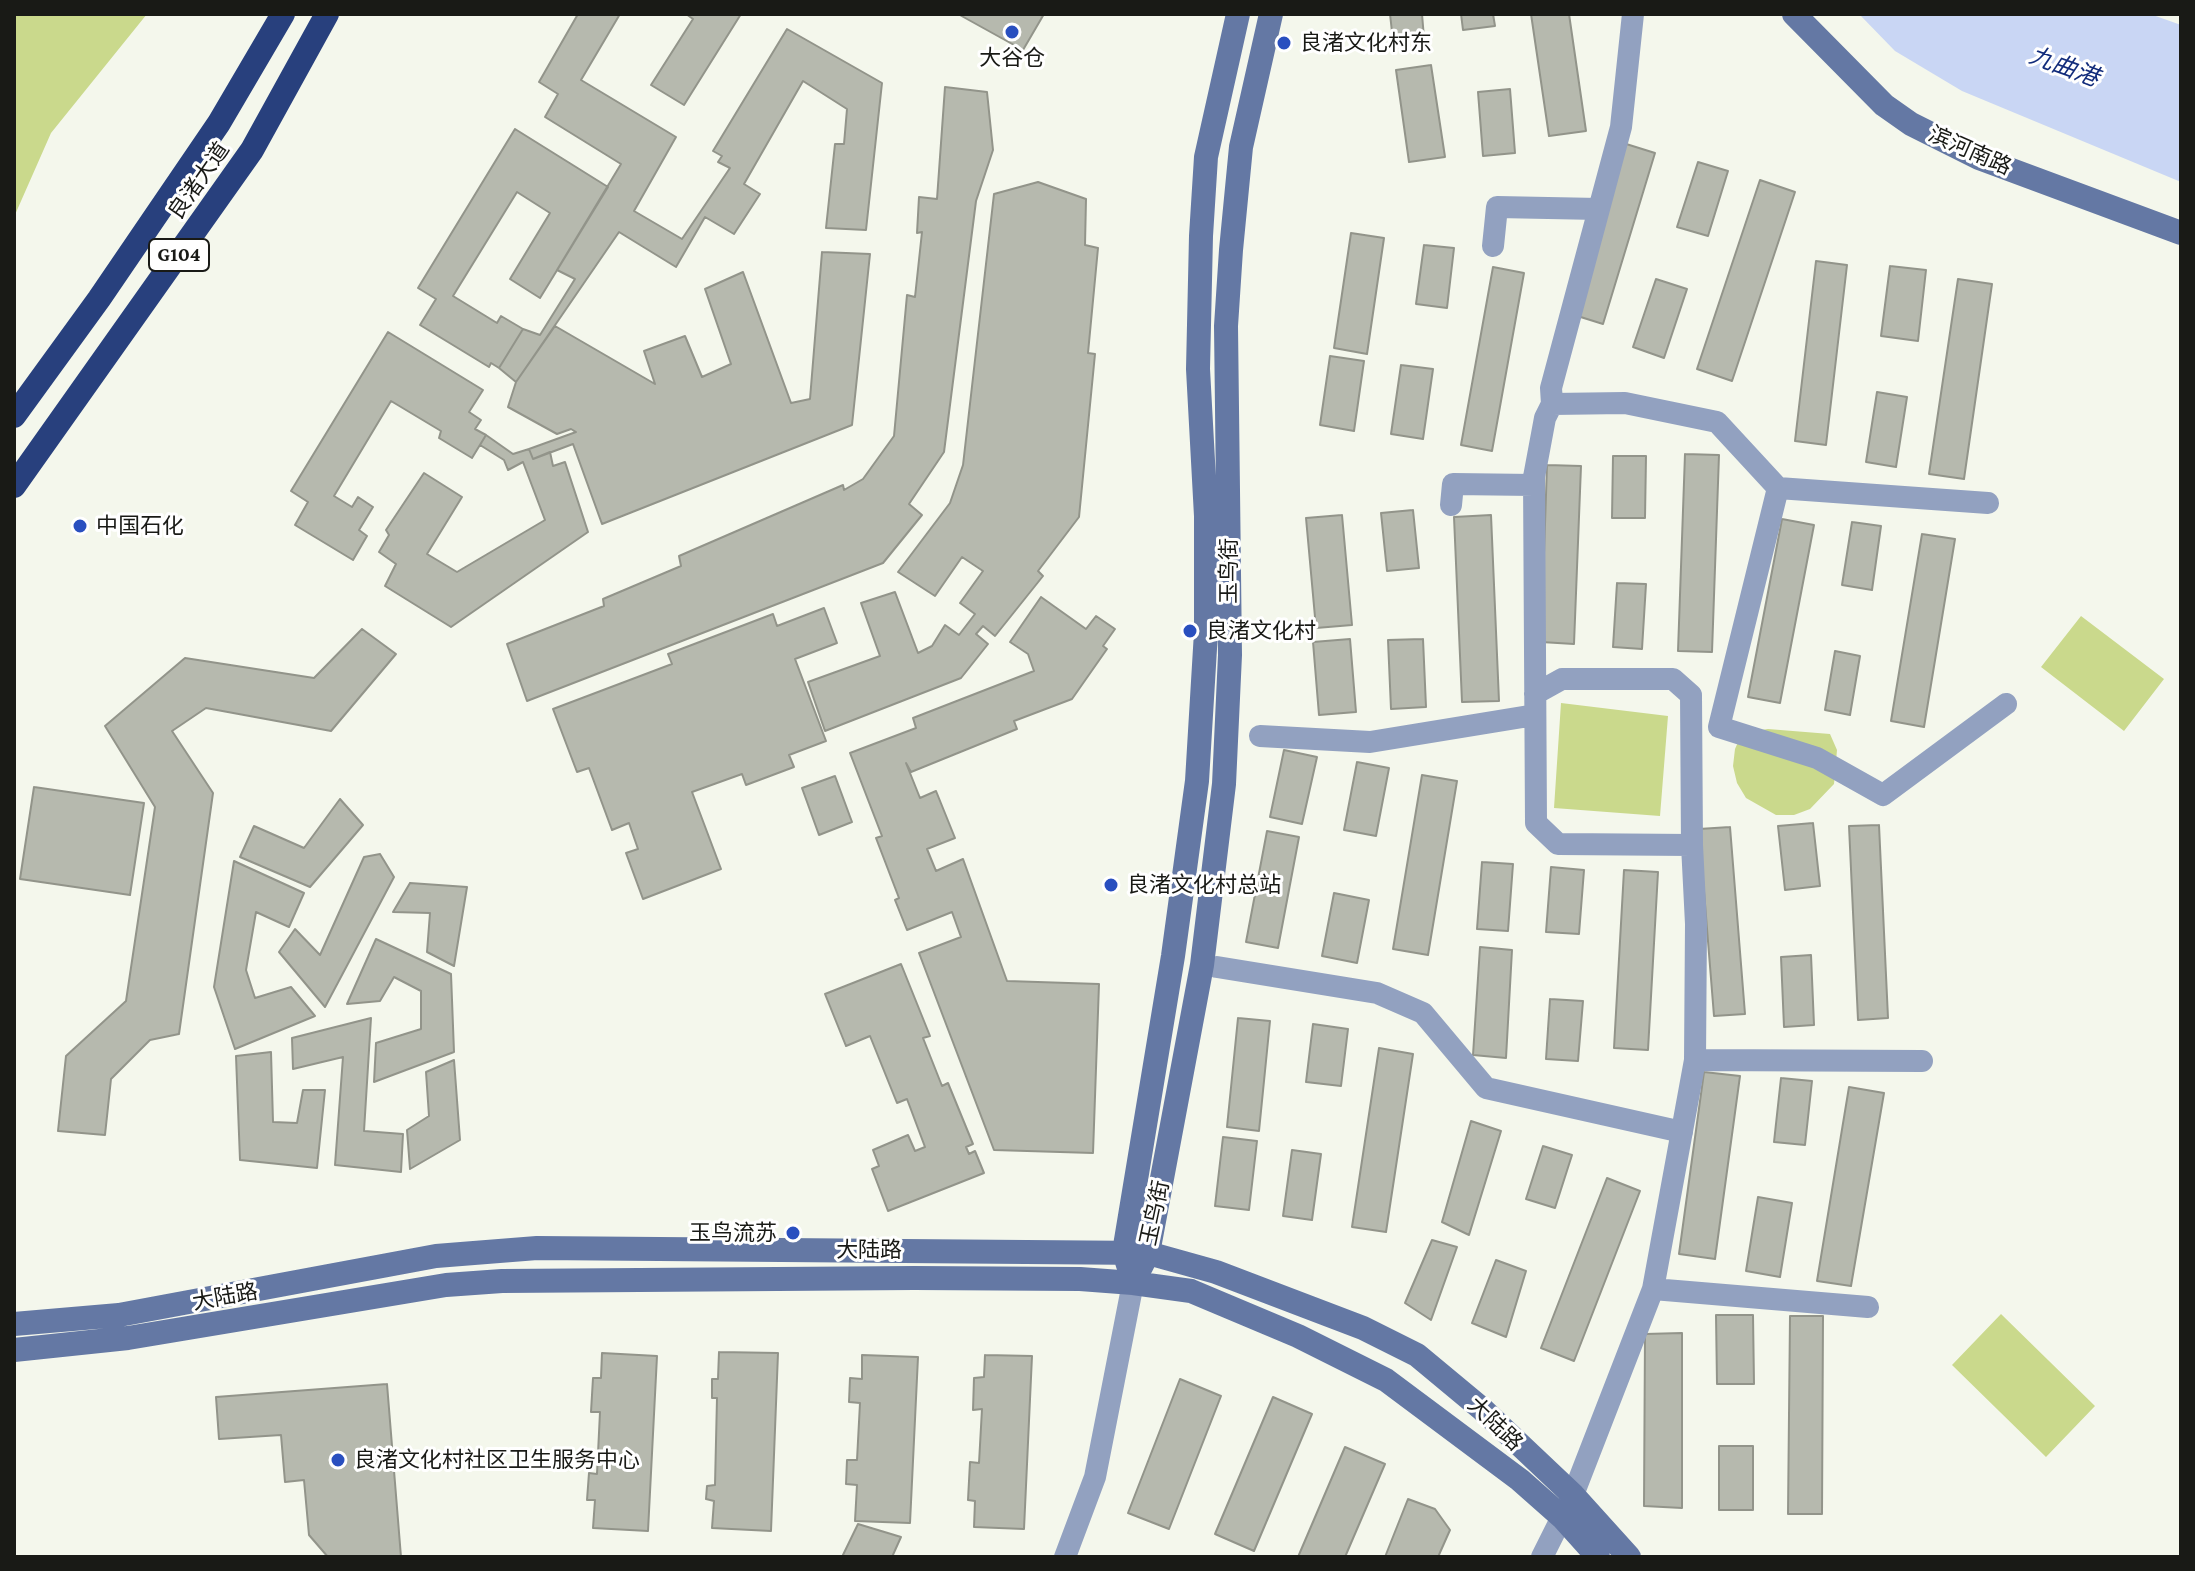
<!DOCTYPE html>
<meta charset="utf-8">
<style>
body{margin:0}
#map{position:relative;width:2195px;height:1571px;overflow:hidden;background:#f4f7ec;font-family:"Crimson Pro",serif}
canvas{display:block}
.frame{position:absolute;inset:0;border:16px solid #191a16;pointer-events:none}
</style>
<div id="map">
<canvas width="2195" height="1571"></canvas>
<div class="frame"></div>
</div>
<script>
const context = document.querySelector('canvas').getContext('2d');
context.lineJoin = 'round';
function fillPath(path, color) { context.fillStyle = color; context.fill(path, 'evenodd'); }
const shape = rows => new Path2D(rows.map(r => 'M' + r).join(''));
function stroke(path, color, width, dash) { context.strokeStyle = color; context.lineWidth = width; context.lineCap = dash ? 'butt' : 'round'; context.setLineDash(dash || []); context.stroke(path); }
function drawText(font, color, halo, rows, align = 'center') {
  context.font = font + ' "Crimson Pro","Noto Sans SC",serif'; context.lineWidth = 6; context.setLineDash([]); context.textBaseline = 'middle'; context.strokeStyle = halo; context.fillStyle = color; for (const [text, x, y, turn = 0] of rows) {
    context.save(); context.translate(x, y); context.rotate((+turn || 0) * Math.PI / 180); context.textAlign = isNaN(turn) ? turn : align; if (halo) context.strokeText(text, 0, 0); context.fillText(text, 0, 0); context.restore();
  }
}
fillPath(shape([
 [14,14,147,14,51,133,14,217],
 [2081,616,2164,679,2124,731,2041,667],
 [1561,703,1668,716,1660,816,1554,808],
 [1768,729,1830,734,1837,750,1834,784,1810,809,1794,815,1776,815,1746,798,1737,783,1733,766,1735,749,1742,733],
 [2001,1314,2095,1406,2046,1457,1952,1365]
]), '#cad98c');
fillPath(shape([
 [1859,14,2150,14,2181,25,2181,182,1962,91,1895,51]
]), '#c9d6f4');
const building = shape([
 [578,14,620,14,581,80,676,137,634,211,682,239,730,168,718,162,722,156,713,151,787,29,882,83,866,230,826,228,835,144,844,144,847,109,803,81,744,184,760,194,734,234,705,217,676,267,619,232,516,382,499,368,523,329,540,335,575,279,557,270,621,164,545,117,558,94,539,82,578,14],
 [686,14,741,14,684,105,651,85,693,19,686,14],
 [958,14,1044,14,1023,50,958,14],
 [1390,14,1422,14,1424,38,1393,41,1390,14],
 [1461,14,1493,14,1495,26,1463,30,1461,14],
 [1531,14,1569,14,1586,131,1549,136,1531,14],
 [1431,65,1445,157,1409,162,1396,70,1431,65],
 [945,87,987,92,993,150,976,201,944,452,909,504,922,515,883,563,527,701,507,644,604,606,603,599,681,566,679,556,843,485,844,490,863,479,894,436,907,295,915,297,922,232,917,233,919,197,937,199,945,87],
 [1510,89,1515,153,1483,156,1478,92,1510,89],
 [515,129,608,187,540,298,510,279,550,213,517,192,453,296,497,323,501,316,523,329,499,368,491,363,489,367,420,325,436,299,418,288,515,129],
 [1623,143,1655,153,1603,324,1571,314,1623,143],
 [1698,162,1728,171,1708,236,1677,227,1698,162],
 [1760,180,1795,192,1732,381,1697,369,1760,180],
 [1038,182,1086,199,1085,245,1098,248,1088,353,1095,354,1079,517,1038,571,1043,576,995,636,983,626,976,634,988,644,961,678,825,731,808,682,880,656,861,603,895,592,918,653,932,646,945,625,959,635,975,614,960,603,983,571,962,557,935,596,898,572,950,503,963,465,994,194,1038,182],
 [1351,233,1384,238,1367,354,1334,348,1351,233],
 [1424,245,1454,248,1447,308,1416,304,1424,245],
 [822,252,870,254,852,425,602,524,573,444,533,459,529,449,576,432,571,429,557,434,508,407,516,382,555,326,655,384,644,351,685,336,702,377,731,364,705,289,743,272,791,403,810,399,822,252],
 [1816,261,1847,265,1826,445,1795,441,1816,261],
 [1890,266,1926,270,1918,341,1881,336,1890,266],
 [1493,267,1524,273,1492,451,1461,445,1493,267],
 [1656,279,1687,289,1664,358,1633,347,1656,279],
 [1958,279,1992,284,1964,479,1929,474,1958,279],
 [388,332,483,390,469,412,481,420,475,429,486,435,472,458,439,438,441,431,391,401,334,496,352,507,358,497,373,507,359,530,367,536,353,560,295,525,308,502,291,491,388,332],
 [1330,356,1364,361,1354,431,1320,425,1330,356],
 [1401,365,1433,369,1423,439,1391,434,1401,365],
 [1877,392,1907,397,1896,467,1866,462,1877,392],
 [486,435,513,454,529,449,533,459,550,452,553,466,565,462,588,532,451,627,385,586,396,564,379,552,389,535,386,530,424,473,462,497,427,554,457,572,545,520,523,462,508,470,504,460,480,445,486,435],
 [1685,454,1719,455,1712,652,1678,651,1685,454],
 [1613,456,1646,456,1645,518,1612,518,1613,456],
 [1547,465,1581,466,1574,644,1541,642,1547,465],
 [1413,510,1419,568,1387,571,1381,513,1413,510],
 [1342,515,1352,625,1316,628,1306,518,1342,515],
 [1491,515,1499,701,1462,702,1454,517,1491,515],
 [1782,519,1814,525,1780,703,1748,697,1782,519],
 [1852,522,1881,526,1872,590,1842,585,1852,522],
 [1922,534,1955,539,1924,727,1891,721,1922,534],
 [1617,583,1646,584,1642,649,1613,647,1617,583],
 [1041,597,1086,629,1096,616,1115,629,1103,646,1107,649,1072,699,1014,721,1017,729,911,772,906,763,920,798,936,791,955,838,927,849,936,871,963,859,1007,981,1099,984,1093,1153,994,1150,919,953,961,937,952,912,907,930,895,900,899,898,876,838,882,836,850,753,916,728,913,718,1034,671,1028,654,1010,642,1041,597],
 [824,608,837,643,795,659,826,741,789,755,794,767,746,785,742,774,692,792,721,869,643,899,626,853,638,849,629,823,612,830,589,768,577,772,553,709,672,664,668,654,773,614,777,626,824,608],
 [362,629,396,654,331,731,206,708,172,731,213,793,179,1034,150,1040,111,1079,105,1135,58,1131,66,1056,126,1001,155,807,105,726,185,658,314,678,362,629],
 [1350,639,1356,712,1319,715,1313,642,1350,639],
 [1423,639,1426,707,1391,709,1388,640,1423,639],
 [1835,651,1860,656,1850,715,1825,710,1835,651],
 [1284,750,1317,757,1302,824,1270,817,1284,750],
 [1357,762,1389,768,1376,836,1344,830,1357,762],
 [1422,775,1457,781,1428,955,1393,949,1422,775],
 [835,776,852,822,819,835,802,788,835,776],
 [34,787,144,803,130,895,20,879,34,787],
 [340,799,363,825,310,887,240,857,254,826,304,848,340,799],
 [1813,823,1820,886,1785,890,1778,826,1813,823],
 [1879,825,1888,1018,1858,1020,1849,826,1879,825],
 [1730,827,1745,1014,1714,1016,1699,829,1730,827],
 [1267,831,1299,837,1278,948,1246,942,1267,831],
 [380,854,394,877,325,1007,279,952,295,929,320,955,364,857,380,854],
 [234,861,304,893,289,927,256,912,246,970,255,998,291,987,315,1016,235,1049,214,987,234,861],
 [1482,862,1513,864,1508,931,1477,929,1482,862],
 [1551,867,1584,870,1579,934,1546,932,1551,867],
 [1624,870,1658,872,1648,1050,1614,1048,1624,870],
 [410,883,467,887,454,966,427,952,430,913,393,912,410,883],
 [1334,893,1369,900,1357,963,1322,956,1334,893],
 [376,939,451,974,454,1052,374,1082,376,1043,421,1029,421,991,394,977,380,1001,347,1004,376,939],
 [1480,947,1512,950,1506,1058,1473,1055,1480,947],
 [1811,955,1814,1025,1784,1027,1781,957,1811,955],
 [901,964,930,1036,923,1038,942,1086,948,1083,973,1144,966,1147,969,1154,975,1151,984,1173,888,1211,872,1169,879,1166,873,1150,908,1135,915,1151,925,1147,907,1099,897,1103,870,1036,846,1046,825,994,901,964],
 [1550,999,1583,1001,1578,1061,1546,1059,1550,999],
 [371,1018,364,1131,403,1134,401,1172,335,1165,343,1057,293,1069,292,1038,371,1018],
 [1238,1018,1270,1021,1259,1131,1227,1127,1238,1018],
 [1313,1024,1348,1029,1341,1086,1306,1082,1313,1024],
 [1379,1048,1413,1054,1386,1232,1352,1227,1379,1048],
 [271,1052,273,1122,297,1123,303,1090,325,1090,317,1168,240,1160,236,1056,271,1052],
 [454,1060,460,1140,410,1169,407,1130,429,1116,426,1072,454,1060],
 [1704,1072,1740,1076,1715,1259,1679,1254,1704,1072],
 [1781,1078,1812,1081,1805,1145,1774,1142,1781,1078],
 [1849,1087,1884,1093,1851,1286,1817,1281,1849,1087],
 [1471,1121,1501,1131,1469,1235,1442,1222,1471,1121],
 [1223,1137,1257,1141,1249,1210,1215,1206,1223,1137],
 [1543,1146,1572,1155,1555,1208,1526,1199,1543,1146],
 [1292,1150,1321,1154,1312,1220,1283,1216,1292,1150],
 [1607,1178,1640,1191,1574,1361,1541,1348,1607,1178],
 [1758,1197,1792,1203,1780,1277,1746,1271,1758,1197],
 [1432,1240,1457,1247,1431,1320,1405,1303,1432,1240],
 [1496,1260,1526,1271,1506,1337,1472,1323,1496,1260],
 [1716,1315,1753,1315,1754,1384,1717,1384,1716,1315],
 [1790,1316,1823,1316,1822,1514,1788,1514,1790,1316],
 [1682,1333,1682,1508,1644,1506,1645,1334,1682,1333],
 [719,1352,778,1353,771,1531,712,1528,714,1501,706,1499,707,1486,715,1485,717,1398,712,1398,712,1379,718,1379,719,1352],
 [602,1353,657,1356,648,1531,593,1528,595,1500,587,1500,589,1473,597,1474,600,1412,591,1412,593,1378,601,1378,602,1353],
 [862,1355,918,1357,910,1523,855,1521,857,1485,846,1484,847,1460,857,1460,860,1403,849,1402,850,1378,862,1379,862,1355],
 [985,1355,1032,1356,1024,1529,974,1527,975,1501,968,1500,970,1462,979,1463,982,1409,973,1410,974,1378,984,1377,985,1355],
 [1180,1379,1221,1396,1169,1529,1128,1513,1180,1379],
 [387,1384,401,1557,328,1557,309,1535,304,1480,285,1482,281,1435,219,1439,216,1397,387,1384],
 [1273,1397,1312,1414,1254,1551,1215,1534,1273,1397],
 [1719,1446,1753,1446,1753,1510,1719,1510,1719,1446],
 [1345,1447,1385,1464,1345,1557,1298,1557,1345,1447],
 [1408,1499,1435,1509,1450,1530,1438,1557,1385,1557,1408,1499],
 [858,1524,901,1537,892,1557,842,1557,858,1524]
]);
fillPath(building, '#b6b9ae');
stroke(building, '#92948a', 2);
stroke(shape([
 [1493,246,1497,207,1599,209],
 [1552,404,1625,403,1717,422,1778,488,1988,503],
 [1778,488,1719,727,1817,758,1883,795,2006,704],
 [1451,505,1453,484,1534,485],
 [1535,694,1562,679,1673,679,1691,695,1692,845],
 [1260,736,1370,742,1535,715],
 [1217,967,1377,993,1423,1013,1486,1088,1682,1132],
 [1695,1060,1922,1061],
 [1653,1289,1868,1307],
 [1065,1557,1095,1477,1133,1283],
 [1542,1557,1573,1495,1653,1289,1695,1060,1696,924,1692,845,1558,844,1536,823,1534,477,1545,418,1552,404,1551,388,1621,127,1633,14]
]), '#92a1c0', 22);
stroke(shape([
 [1794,14,1884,105,1911,124,1979,158,2181,233],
 [1128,1265,1124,1252,1173,956,1197,781,1206,632,1206,516,1198,369,1201,236,1206,157,1238,14],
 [1141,1267,1148,1253,1202,965,1224,784,1230,655,1226,326,1231,250,1241,147,1271,14],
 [14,1324,119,1315,436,1256,537,1248,1148,1253,1216,1272,1363,1328,1417,1355,1482,1409,1573,1495,1629,1557],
 [14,1350,128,1338,446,1285,502,1281,914,1278,1080,1279,1133,1283,1191,1291,1298,1336,1386,1380,1520,1480,1563,1518,1598,1557]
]), '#6478a4', 24);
stroke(shape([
 [14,416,99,299,219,123,283,14],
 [14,486,252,150,327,14]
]), '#28407d', 24);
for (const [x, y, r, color] of [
 [1012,32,8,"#294fbf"],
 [1284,43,8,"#294fbf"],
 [80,526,8,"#294fbf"],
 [1190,631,8,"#294fbf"],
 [1111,885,8,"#294fbf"],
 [793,1233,8,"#294fbf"],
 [338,1460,8,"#294fbf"]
]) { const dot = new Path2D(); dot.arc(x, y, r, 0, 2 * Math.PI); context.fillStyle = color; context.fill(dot); stroke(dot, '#fff', 3); }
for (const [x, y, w] of [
 [179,255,60]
]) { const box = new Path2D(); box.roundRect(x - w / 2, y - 16, w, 32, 6); context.fillStyle = '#fff'; context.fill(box); stroke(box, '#191a16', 2); }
drawText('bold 20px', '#191a16', null, [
 ["G104",179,255]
]);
drawText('22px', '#191a16', '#fff', [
 ["良渚文化村东",1300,43],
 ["大谷仓",1012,58,"center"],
 ["中国石化",96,526],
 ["良渚文化村",1206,631],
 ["良渚文化村总站",1127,885],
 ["玉鸟流苏",777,1233,"right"],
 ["良渚文化村社区卫生服务中心",354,1460]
], 'left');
drawText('22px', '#191a16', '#fff', [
 ["滨河南路",1970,151,24],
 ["良渚大道",199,181,-55],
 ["玉鸟街",1229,571,-90],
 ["玉鸟街",1155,1213,-78],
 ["大陆路",869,1250],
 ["大陆路",225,1297,-10],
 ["大陆路",1495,1424,44]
]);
drawText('italic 24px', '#122c7b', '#fff', [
 ["九曲港",2064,67,20]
]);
</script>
